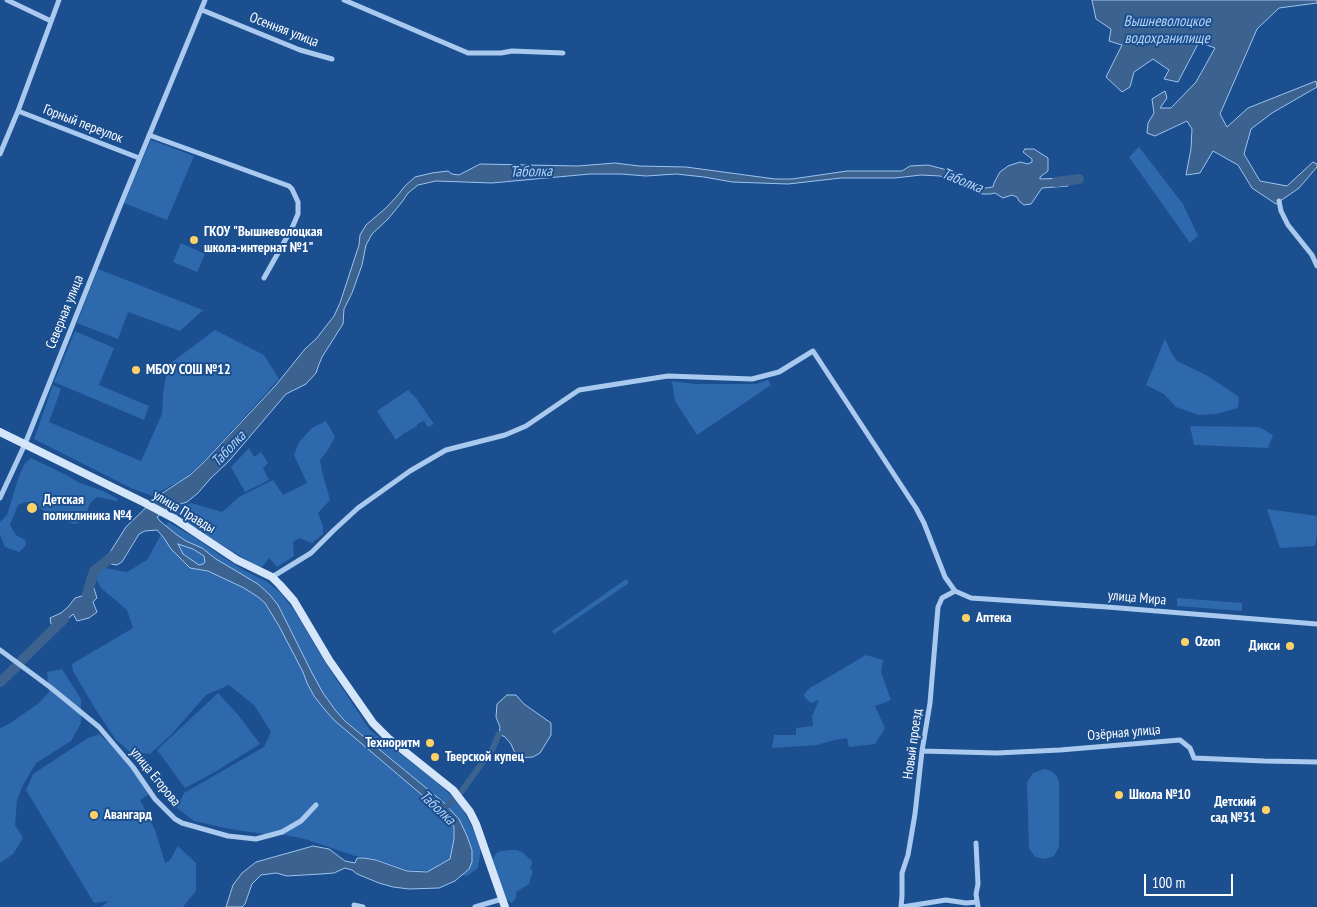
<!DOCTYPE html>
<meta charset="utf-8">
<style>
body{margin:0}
#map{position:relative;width:1317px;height:907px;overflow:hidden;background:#1b4f8f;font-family:"PT Sans Narrow",sans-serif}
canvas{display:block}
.scale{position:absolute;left:1144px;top:874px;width:89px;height:22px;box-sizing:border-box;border:2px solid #fff;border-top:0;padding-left:6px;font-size:15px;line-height:18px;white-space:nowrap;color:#fff;-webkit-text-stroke:4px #1b4f8f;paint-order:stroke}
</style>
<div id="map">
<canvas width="1317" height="907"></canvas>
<div class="scale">100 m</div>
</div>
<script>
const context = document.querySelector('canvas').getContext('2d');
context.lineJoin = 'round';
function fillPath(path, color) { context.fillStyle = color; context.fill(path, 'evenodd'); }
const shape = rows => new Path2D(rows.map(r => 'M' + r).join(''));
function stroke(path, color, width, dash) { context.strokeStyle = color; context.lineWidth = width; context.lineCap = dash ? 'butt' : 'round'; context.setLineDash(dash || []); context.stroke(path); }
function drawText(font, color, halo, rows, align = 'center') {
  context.font = font + ' "PT Sans Narrow",sans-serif'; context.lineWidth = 4; context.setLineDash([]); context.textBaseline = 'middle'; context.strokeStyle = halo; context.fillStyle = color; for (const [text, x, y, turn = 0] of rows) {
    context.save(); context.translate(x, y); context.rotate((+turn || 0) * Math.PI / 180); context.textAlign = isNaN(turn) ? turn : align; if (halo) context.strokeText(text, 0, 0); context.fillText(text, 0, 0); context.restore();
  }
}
fillPath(shape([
 [151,140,194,156,167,220,124,203],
 [1139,147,1183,204,1198,236,1190,243,1129,157],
 [181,243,205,254,197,272,173,262],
 [98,269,203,310,180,331,128,312,118,339,77,323],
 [215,330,264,355,279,379,203,462,185,478,152,496,131,488,34,439,53,385,61,389,49,422,141,461,162,414,163,393,168,365],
 [75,331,114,348,99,385,149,406,144,420,54,382],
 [1165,339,1172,354,1177,361,1208,376,1239,397,1238,408,1216,414,1199,415,1176,407,1164,394,1146,385],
 [768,380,771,385,697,435,675,401,672,381,694,384,756,384],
 [408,390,416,398,434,424,428,427,424,421,417,424,417,426,403,434,396,440,377,411],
 [326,421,335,437,328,450,320,460,322,471,330,500,318,513,323,526,323,534,312,543,299,538,293,542,294,556,277,567,269,558,264,565,260,568,175,516,173,511,176,508,191,503,222,512,239,497,273,480,283,495,307,483,294,455,299,442,312,428],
 [1190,426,1259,427,1273,435,1268,448,1194,445],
 [249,448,254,457,261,452,268,463,263,468,269,480,245,492,231,467],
 [31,458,64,474,80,483,103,491,118,499,117,501,97,497,90,503,84,520,75,524,53,517,40,508,26,502,18,505,10,525,16,535,25,540,26,545,19,552,5,547,0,535,0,522,7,515,19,476,25,463],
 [1267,509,1317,516,1317,536,1315,546,1280,548],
 [168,522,197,539,221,556,247,572,266,581,281,593,294,610,325,662,370,730,438,783,461,805,473,829,481,848,478,868,467,876,437,871,407,870,376,859,355,856,305,839,285,835,263,834,230,829,194,821,177,808,184,793,264,747,271,732,254,705,229,685,206,695,170,736,150,754,130,752,116,740,96,710,73,671,72,664,133,628,127,610,101,588,95,577,105,568,127,572,147,560],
 [626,579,629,583,554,634,552,631],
 [1177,598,1242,603,1242,611,1177,606],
 [866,655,883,660,881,672,891,700,875,706,885,728,875,744,849,747,847,738,834,740,817,745,772,748,774,735,796,735,796,728,813,726,812,716,819,700,811,703,805,698,804,694,810,688],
 [62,669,81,699,81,723,71,741,36,763,23,785,17,800,15,825,23,838,13,854,0,863,0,728,9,724,39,703,49,692,47,672],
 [218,693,239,716,260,744,215,772,185,788,157,750],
 [99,734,124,756,149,794,140,800,155,830,165,863,170,860,178,846,196,863,196,891,183,907,101,907,109,901,94,903,26,790,33,774,88,738],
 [1044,769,1049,770,1054,773,1057,777,1059,782,1059,847,1054,856,1045,859,1035,857,1029,848,1027,782,1033,773],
 [508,850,517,850,522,852,532,861,532,864,530,868,533,871,529,884,516,892,516,898,512,903,505,899,493,860,494,856,498,852]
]), '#2e69ad');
const water = shape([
 [1092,0,1317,0,1317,3,1279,8,1257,29,1220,114,1227,127,1248,108,1316,81,1317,87,1272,113,1251,129,1244,154,1260,181,1287,186,1313,162,1317,164,1317,167,1299,188,1276,204,1252,188,1238,165,1213,151,1200,173,1186,175,1191,149,1192,129,1187,121,1155,136,1147,133,1148,123,1154,113,1152,99,1165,91,1167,98,1160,108,1171,108,1196,82,1215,48,1199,42,1178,82,1164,79,1169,70,1153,59,1134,72,1130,87,1122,92,1106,77,1122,45,1109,41,1111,29,1096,19,1092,0],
 [1025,149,1034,149,1048,158,1048,171,1040,177,1040,179,1067,178,1068,186,1042,188,1031,204,1024,205,1019,201,1017,197,1012,195,1003,198,995,193,990,194,982,194,973,190,959,182,940,176,921,175,895,178,841,178,788,184,732,182,704,177,676,174,646,176,621,174,590,174,492,183,436,181,418,185,408,193,402,202,388,219,372,234,366,245,362,265,352,293,344,309,343,324,322,357,318,367,316,373,306,384,286,394,229,461,210,479,198,493,187,502,168,508,157,517,160,521,177,535,186,541,202,548,216,559,258,584,270,595,278,605,312,673,323,693,336,711,346,722,442,801,459,819,467,836,472,850,472,862,469,869,455,881,439,888,409,889,393,887,379,883,357,874,352,870,345,868,334,873,321,874,287,876,276,873,261,875,252,884,245,904,242,907,226,907,233,885,242,873,256,862,313,846,329,849,345,861,355,863,357,858,364,858,376,860,407,871,427,872,450,859,454,839,454,827,449,818,335,721,325,710,314,696,307,683,303,672,279,626,265,603,258,597,244,588,208,571,190,568,171,549,164,538,157,530,145,531,139,534,122,562,117,565,111,564,107,557,126,527,158,496,190,475,203,463,276,385,305,349,316,339,334,316,340,303,359,245,360,235,366,225,386,208,398,195,405,186,415,177,432,173,448,171,452,174,459,175,480,164,578,166,615,163,639,166,686,167,775,179,792,179,847,171,902,171,910,166,928,165,951,171,962,176,970,183,985,188,993,187,994,183,1000,172,1008,166,1020,162,1028,164,1032,162,1032,159,1023,152,1025,149],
 [178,544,193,549,204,556,205,562,203,564,199,565,183,554,178,544],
 [92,582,97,598,93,602,97,612,89,618,77,621,73,614,61,626,55,628,51,624,50,618,61,613,68,607,75,598,85,595,89,583,92,582],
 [507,695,516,695,524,704,551,723,551,735,540,753,533,757,517,758,511,744,505,737,499,734,500,727,496,717,497,704,507,695]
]);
fillPath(water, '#3c6290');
stroke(water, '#9cc4f0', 1);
stroke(shape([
 [461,792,493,748,499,734],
 [447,806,454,799]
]), '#3c6290', 6);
stroke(shape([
 [1056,182,1079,179],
 [87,594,94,571,118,552],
 [21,661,64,619],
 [0,682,17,666]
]), '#3c6290', 10);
stroke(shape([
 [7,0,51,21],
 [344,0,468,53,501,53,512,51,563,53],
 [202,10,300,50,332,59],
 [18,111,139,158],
 [149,135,289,186,292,189,298,202,298,214,292,228,264,278],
 [0,154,18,111,59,0],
 [1279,201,1281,211,1288,225,1312,255,1317,266],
 [0,498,25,444,120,206,205,0],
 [272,577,311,553,334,530,358,508,410,471,446,450,505,435,526,426,579,390,668,376,752,379,779,372,813,351,916,508,924,523,945,577,955,591],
 [955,591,971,598,1107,607,1317,624],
 [0,650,50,687,99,727,133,767,155,799,175,819,182,823,228,836,256,839,282,832,301,821,316,805],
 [922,751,997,753,1060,750,1180,740,1190,748,1194,758,1264,761,1317,762],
 [976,843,978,884,976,894,978,907],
 [354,905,363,907],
 [475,907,502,899],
 [901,907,902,896,902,873,908,855,915,814,922,751,930,703,938,607,942,598,955,591],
 [902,907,946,900,966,903,977,902]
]), '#a9c9ee', 5);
stroke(shape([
 [0,432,145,503,175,519,237,560,272,577,280,585,294,601,329,660,373,723,388,738,453,790,470,812,476,824,505,907]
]), '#d6e6fa', 8);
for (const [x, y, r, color] of [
 [194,240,5,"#ffd166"],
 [136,370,5,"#ffd166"],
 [32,508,6,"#ffd166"],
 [966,618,5,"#ffd166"],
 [1185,642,5,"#ffd166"],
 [1290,646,5,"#ffd166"],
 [430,743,5,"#ffd166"],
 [435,757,5,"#ffd166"],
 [1119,795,5,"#ffd166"],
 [1266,810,5,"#ffd166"],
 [94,815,5,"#ffd166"]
]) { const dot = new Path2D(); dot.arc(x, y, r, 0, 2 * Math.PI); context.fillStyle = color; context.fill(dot); stroke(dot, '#1b4f8f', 2); }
drawText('14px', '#fff', '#1b4f8f', [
 ["Осенняя улица",284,30,21],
 ["Горный переулок",83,124,21],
 ["Северная улица",65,312,-68],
 ["улица Правды",184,512,31],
 ["улица Мира",1137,598,5],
 ["Озёрная улица",1124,733,-5],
 ["Новый проезд",913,744,-82],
 ["улица Егорова",155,777,51]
]);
drawText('bold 14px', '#fff', '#1b4f8f', [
 ["ГКОУ \"Вышневолоцкая",204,232],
 ["школа-интернат №1\"",204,248],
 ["МБОУ СОШ №12",146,370],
 ["Детская",43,500],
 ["поликлиника №4",43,516],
 ["Аптека",976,618],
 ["Ozon",1195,642],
 ["Дикси",1280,646,"right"],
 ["Техноритм",420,743,"right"],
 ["Тверской купец",445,757],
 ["Школа №10",1129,795],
 ["Детский",1256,802,"right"],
 ["сад №31",1256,818,"right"],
 ["Авангард",104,815]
], 'left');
drawText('italic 15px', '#b5d3f5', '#1b4f8f', [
 ["Вышневолоцкое",1167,22],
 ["водохранилище",1167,39],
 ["Таболка",531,172,-1],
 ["Таболка",962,181,22],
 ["Таболка",229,449,-47],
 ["Таболка",437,808,43]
]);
</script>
